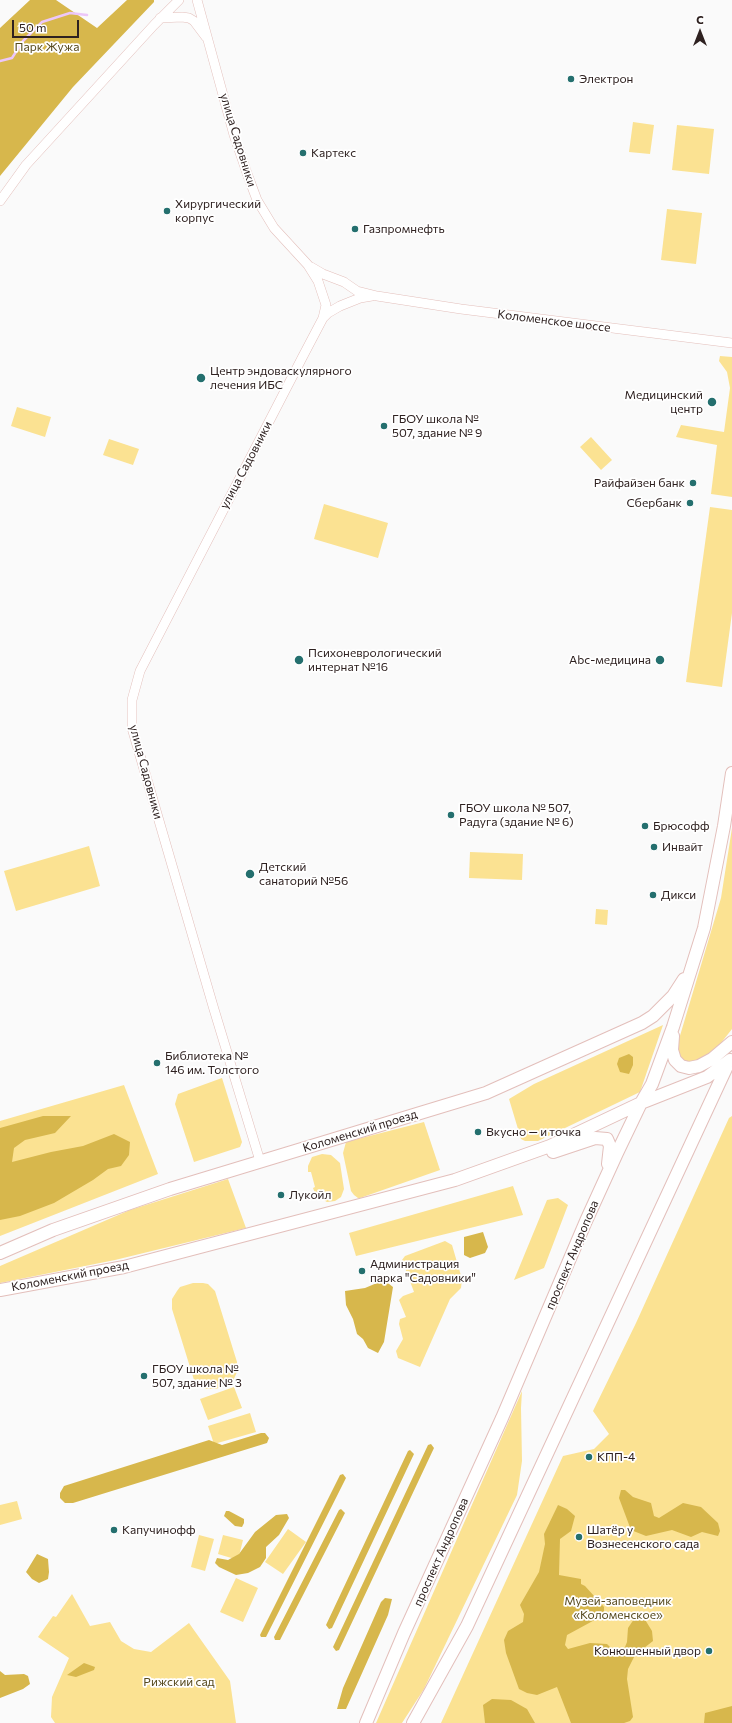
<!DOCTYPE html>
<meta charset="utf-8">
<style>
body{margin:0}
#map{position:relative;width:732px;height:1723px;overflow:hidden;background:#fafafa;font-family:Commissioner,sans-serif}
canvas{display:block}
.north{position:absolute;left:680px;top:12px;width:40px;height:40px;-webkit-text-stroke:3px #fff;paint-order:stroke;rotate:0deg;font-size:11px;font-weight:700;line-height:16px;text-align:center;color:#2e2120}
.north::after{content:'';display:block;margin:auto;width:14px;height:18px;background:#2e2120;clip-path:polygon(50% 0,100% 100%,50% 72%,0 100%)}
.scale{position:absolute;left:12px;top:20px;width:67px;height:18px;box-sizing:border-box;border:2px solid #2e2120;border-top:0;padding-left:5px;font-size:12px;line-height:14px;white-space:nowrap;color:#2e2120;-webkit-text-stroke:3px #fff;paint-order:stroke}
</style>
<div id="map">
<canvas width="732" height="1723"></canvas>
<div class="north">С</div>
<div class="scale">50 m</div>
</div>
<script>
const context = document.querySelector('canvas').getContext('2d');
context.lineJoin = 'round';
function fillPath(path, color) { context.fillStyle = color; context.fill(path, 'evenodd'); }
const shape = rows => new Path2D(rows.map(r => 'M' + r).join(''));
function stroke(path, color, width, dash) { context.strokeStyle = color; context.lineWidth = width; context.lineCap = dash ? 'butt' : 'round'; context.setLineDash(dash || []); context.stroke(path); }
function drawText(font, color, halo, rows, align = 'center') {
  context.font = font + ' Commissioner,sans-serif'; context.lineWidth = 3.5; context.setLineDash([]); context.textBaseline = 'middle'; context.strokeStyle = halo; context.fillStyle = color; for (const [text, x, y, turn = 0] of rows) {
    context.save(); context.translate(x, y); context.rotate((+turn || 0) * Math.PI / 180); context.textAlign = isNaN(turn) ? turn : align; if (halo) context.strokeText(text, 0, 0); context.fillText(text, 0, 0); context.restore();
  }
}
fillPath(shape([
 [633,122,654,125,650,154,629,152],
 [677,125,714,129,709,174,672,170],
 [667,209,702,213,696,264,661,260],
 [720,356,732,357,732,497,711,494,717,445,676,437,681,425,724,432,730,388,727,372,719,361],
 [17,407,51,417,45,437,11,426],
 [591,437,612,460,601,470,580,447],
 [109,439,139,449,133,465,103,455],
 [324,504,388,523,378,558,314,539],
 [710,507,732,510,732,613,722,687,686,682],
 [732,828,732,1029,717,1048,700,1060,687,1063,681,1059,677,1052,679,1039,721,898],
 [89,846,100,886,16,911,4,871],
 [470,852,523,854,522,880,469,878],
 [596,909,608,910,607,925,595,924],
 [663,1025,640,1092,538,1141,525,1141,521,1139,509,1099,534,1084],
 [222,1078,242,1142,240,1147,194,1162,175,1104,178,1094],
 [124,1085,158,1174,0,1236,0,1121],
 [732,1116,732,1723,441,1723,563,1456,594,1449,609,1434,593,1411,636,1323,729,1118],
 [424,1122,440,1170,360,1198,358,1198,354,1195,351,1191,343,1153,346,1142],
 [322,1154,331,1155,340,1163,344,1189,341,1197,335,1201,327,1202,316,1196,313,1188,315,1187,311,1172,308,1172,308,1166,312,1157],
 [228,1179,246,1228,115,1260,0,1283,0,1266,130,1210],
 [513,1186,523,1215,356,1256,349,1233],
 [558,1198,568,1205,544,1268,514,1280,547,1200],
 [445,1241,452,1245,462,1279,461,1288,450,1299,420,1367,398,1358,396,1351,403,1339,399,1324,400,1319,406,1317,399,1300,403,1296,414,1292,402,1260,405,1256],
 [193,1283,203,1283,208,1284,215,1291,237,1362,237,1372,233,1381,229,1384,216,1389,206,1389,201,1387,194,1380,172,1309,172,1299,177,1291,180,1287],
 [234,1387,242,1408,208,1420,200,1399],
 [522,1391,521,1408,522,1461,517,1495,424,1689,402,1723,376,1723],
 [250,1413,256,1432,214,1444,208,1426],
 [17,1501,22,1519,0,1525,0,1505],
 [288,1529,306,1542,283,1574,265,1562],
 [199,1535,214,1539,205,1571,191,1567],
 [223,1535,243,1540,238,1560,218,1554],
 [236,1578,258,1588,243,1622,220,1612],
 [72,1594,90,1626,110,1622,121,1641,134,1649,151,1652,189,1623,230,1681,236,1723,55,1723,51,1717,52,1697,69,1658,38,1637,53,1616,56,1617]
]), '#fbe292');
fillPath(shape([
 [30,0,56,0,97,28,127,0,154,0,154,2,73,87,0,176,0,28],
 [629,1054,633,1057,633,1065,629,1074,620,1072,617,1064,619,1058],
 [43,1116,71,1116,55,1133,25,1140,14,1148,12,1162,51,1152,83,1146,114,1134,130,1142,129,1155,121,1166,108,1169,93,1180,54,1203,20,1216,0,1220,0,1128],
 [483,1232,488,1247,485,1253,470,1258,464,1255,464,1237],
 [384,1280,393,1287,384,1342,378,1353,368,1348,363,1339,357,1334,353,1319,346,1305,345,1291,365,1288],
 [261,1433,265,1433,269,1438,267,1443,73,1503,65,1503,60,1498,60,1493,64,1486,209,1440,222,1445],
 [431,1444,434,1448,339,1650,336,1651,333,1647,428,1445],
 [410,1450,414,1454,332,1628,329,1629,326,1625,408,1451],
 [343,1474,346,1478,266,1637,261,1637,260,1635,340,1475],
 [621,1490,625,1490,633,1497,651,1503,654,1516,659,1518,683,1503,701,1507,718,1523,720,1531,718,1536,702,1532,691,1537,672,1530,646,1536,631,1530,619,1498],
 [558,1505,567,1509,575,1516,571,1531,560,1539,559,1575,581,1579,581,1584,585,1586,604,1607,604,1612,602,1616,567,1635,565,1645,568,1649,590,1643,607,1644,611,1648,611,1653,615,1657,623,1652,627,1642,628,1628,634,1619,639,1617,644,1618,652,1631,653,1641,635,1655,628,1669,627,1679,633,1717,630,1721,624,1723,571,1723,557,1687,537,1695,527,1693,519,1689,506,1653,504,1640,508,1631,523,1622,524,1614,520,1605,539,1572,545,1544,544,1534],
 [341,1509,345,1513,280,1640,275,1640,274,1637,339,1510],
 [226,1511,229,1511,244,1519,244,1523,242,1527,235,1526,224,1516],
 [287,1514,289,1518,279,1535,266,1547,266,1558,260,1567,248,1573,236,1575,219,1567,215,1563,217,1558,228,1560,239,1554,255,1532,276,1515],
 [37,1554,48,1559,49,1572,48,1579,39,1583,32,1579,26,1572],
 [385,1598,392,1599,388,1615,346,1709,337,1709,343,1688,381,1602],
 [84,1663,95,1667,94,1670,76,1677,67,1675],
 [0,1671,5,1675,24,1674,28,1676,30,1684,23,1689,0,1698],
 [492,1699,511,1700,527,1709,535,1723,485,1723,483,1705],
 [732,1706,732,1723,704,1723,705,1713]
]), '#d7b74c');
stroke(shape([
 [0,61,12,58,23,41,42,22,70,13,87,15]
]), '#ecc7f9', 2.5);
const minor = shape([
 [197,0,234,135,248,176,257,200,274,228,308,265,318,281,326,305,323,318,303,356,140,671,132,700,132,728,213,1006,260,1161],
 [160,18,182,17,189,18,194,21,206,37],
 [0,201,26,165,154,25,179,0],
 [311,267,323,274,344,282,357,291,377,296,461,309,732,343],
 [323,318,328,313,340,306,360,298,372,296]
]);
const major = shape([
 [673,1036,672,1050,675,1060,681,1066,689,1068,699,1066,712,1059,732,1042],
 [553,1152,595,1138,607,1139,610,1146,608,1164],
 [0,1253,53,1230,170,1189,486,1093,642,1023,653,1016,673,996,684,979],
 [0,1290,124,1267,455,1180,550,1146,641,1103,707,1077,730,1060],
 [366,1723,404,1633,502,1418,586,1221,617,1153,641,1103,652,1084,673,1027,704,928,724,826,732,773],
 [413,1723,467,1626,729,1062]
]);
stroke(minor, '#e3bfbb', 10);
stroke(major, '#e3bfbb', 14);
stroke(minor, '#fff', 9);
stroke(major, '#fff', 12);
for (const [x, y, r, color] of [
 [571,79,4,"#246f6e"],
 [303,153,4,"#246f6e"],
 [167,211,4,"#246f6e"],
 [355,229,4,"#246f6e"],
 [201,378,5,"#246f6e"],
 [712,402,5,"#246f6e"],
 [384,426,4,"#246f6e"],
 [693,483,4,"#246f6e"],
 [690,503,4,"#246f6e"],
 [299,660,5,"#246f6e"],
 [660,660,5,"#246f6e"],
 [451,815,4,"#246f6e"],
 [645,826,4,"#246f6e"],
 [654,847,4,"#246f6e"],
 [250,874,5,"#246f6e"],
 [653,895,4,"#246f6e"],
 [157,1063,4,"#246f6e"],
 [478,1132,4,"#246f6e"],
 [281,1195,4,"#246f6e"],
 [362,1271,4,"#246f6e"],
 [144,1376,4,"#246f6e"],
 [589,1457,4,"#246f6e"],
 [114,1530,4,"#246f6e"],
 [579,1537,4,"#246f6e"],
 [709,1651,4,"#246f6e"]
]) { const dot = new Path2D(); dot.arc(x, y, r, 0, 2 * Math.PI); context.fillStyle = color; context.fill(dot); stroke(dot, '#fff', 1.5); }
drawText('12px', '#56491d', '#fff', [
 ["Парк Жужа",47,47],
 ["Музей-заповедник",618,1601],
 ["«Коломенское»",618,1615],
 ["Рижский сад",179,1682]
]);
drawText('12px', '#2e2120', '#fff', [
 ["Электрон",579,79],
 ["Картекс",311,153],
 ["Хирургический",175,204],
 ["корпус",175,218],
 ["Газпромнефть",363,229],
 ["Центр эндоваскулярного",210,371],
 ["лечения ИБС",210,385],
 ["Медицинский",703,395,"right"],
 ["центр",703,409,"right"],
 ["ГБОУ школа №",392,419],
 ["507, здание № 9",392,433],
 ["Райфайзен банк",685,483,"right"],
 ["Сбербанк",682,503,"right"],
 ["Психоневрологический",308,653],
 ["интернат №16",308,667],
 ["Abc-медицина",651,660,"right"],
 ["ГБОУ школа № 507,",459,808],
 ["Радуга (здание № 6)",459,822],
 ["Брюсофф",653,826],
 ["Инвайт",662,847],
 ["Детский",259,867],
 ["санаторий №56",259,881],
 ["Дикси",661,895],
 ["Библиотека №",165,1056],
 ["146 им. Толстого",165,1070],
 ["Вкусно — и точка",486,1132],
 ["Лукойл",289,1195],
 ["Администрация",370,1264],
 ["парка \"Садовники\"",370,1278],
 ["ГБОУ школа №",152,1369],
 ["507, здание № 3",152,1383],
 ["КПП-4",597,1457],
 ["Капучинофф",122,1530],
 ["Шатёр у",587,1530],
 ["Вознесенского сада",587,1544],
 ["Конюшенный двор",701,1651,"right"]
], 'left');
drawText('12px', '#2e2120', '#fff', [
 ["улица Садовники",238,140,73],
 ["Коломенское шоссе",554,321,7],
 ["улица Садовники",246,465,-62],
 ["улица Садовники",146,772,75],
 ["Коломенский проезд",360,1131,-17],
 ["проспект Андропова",572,1255,-67],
 ["Коломенский проезд",70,1276,-11],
 ["проспект Андропова",441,1552,-66]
]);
</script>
